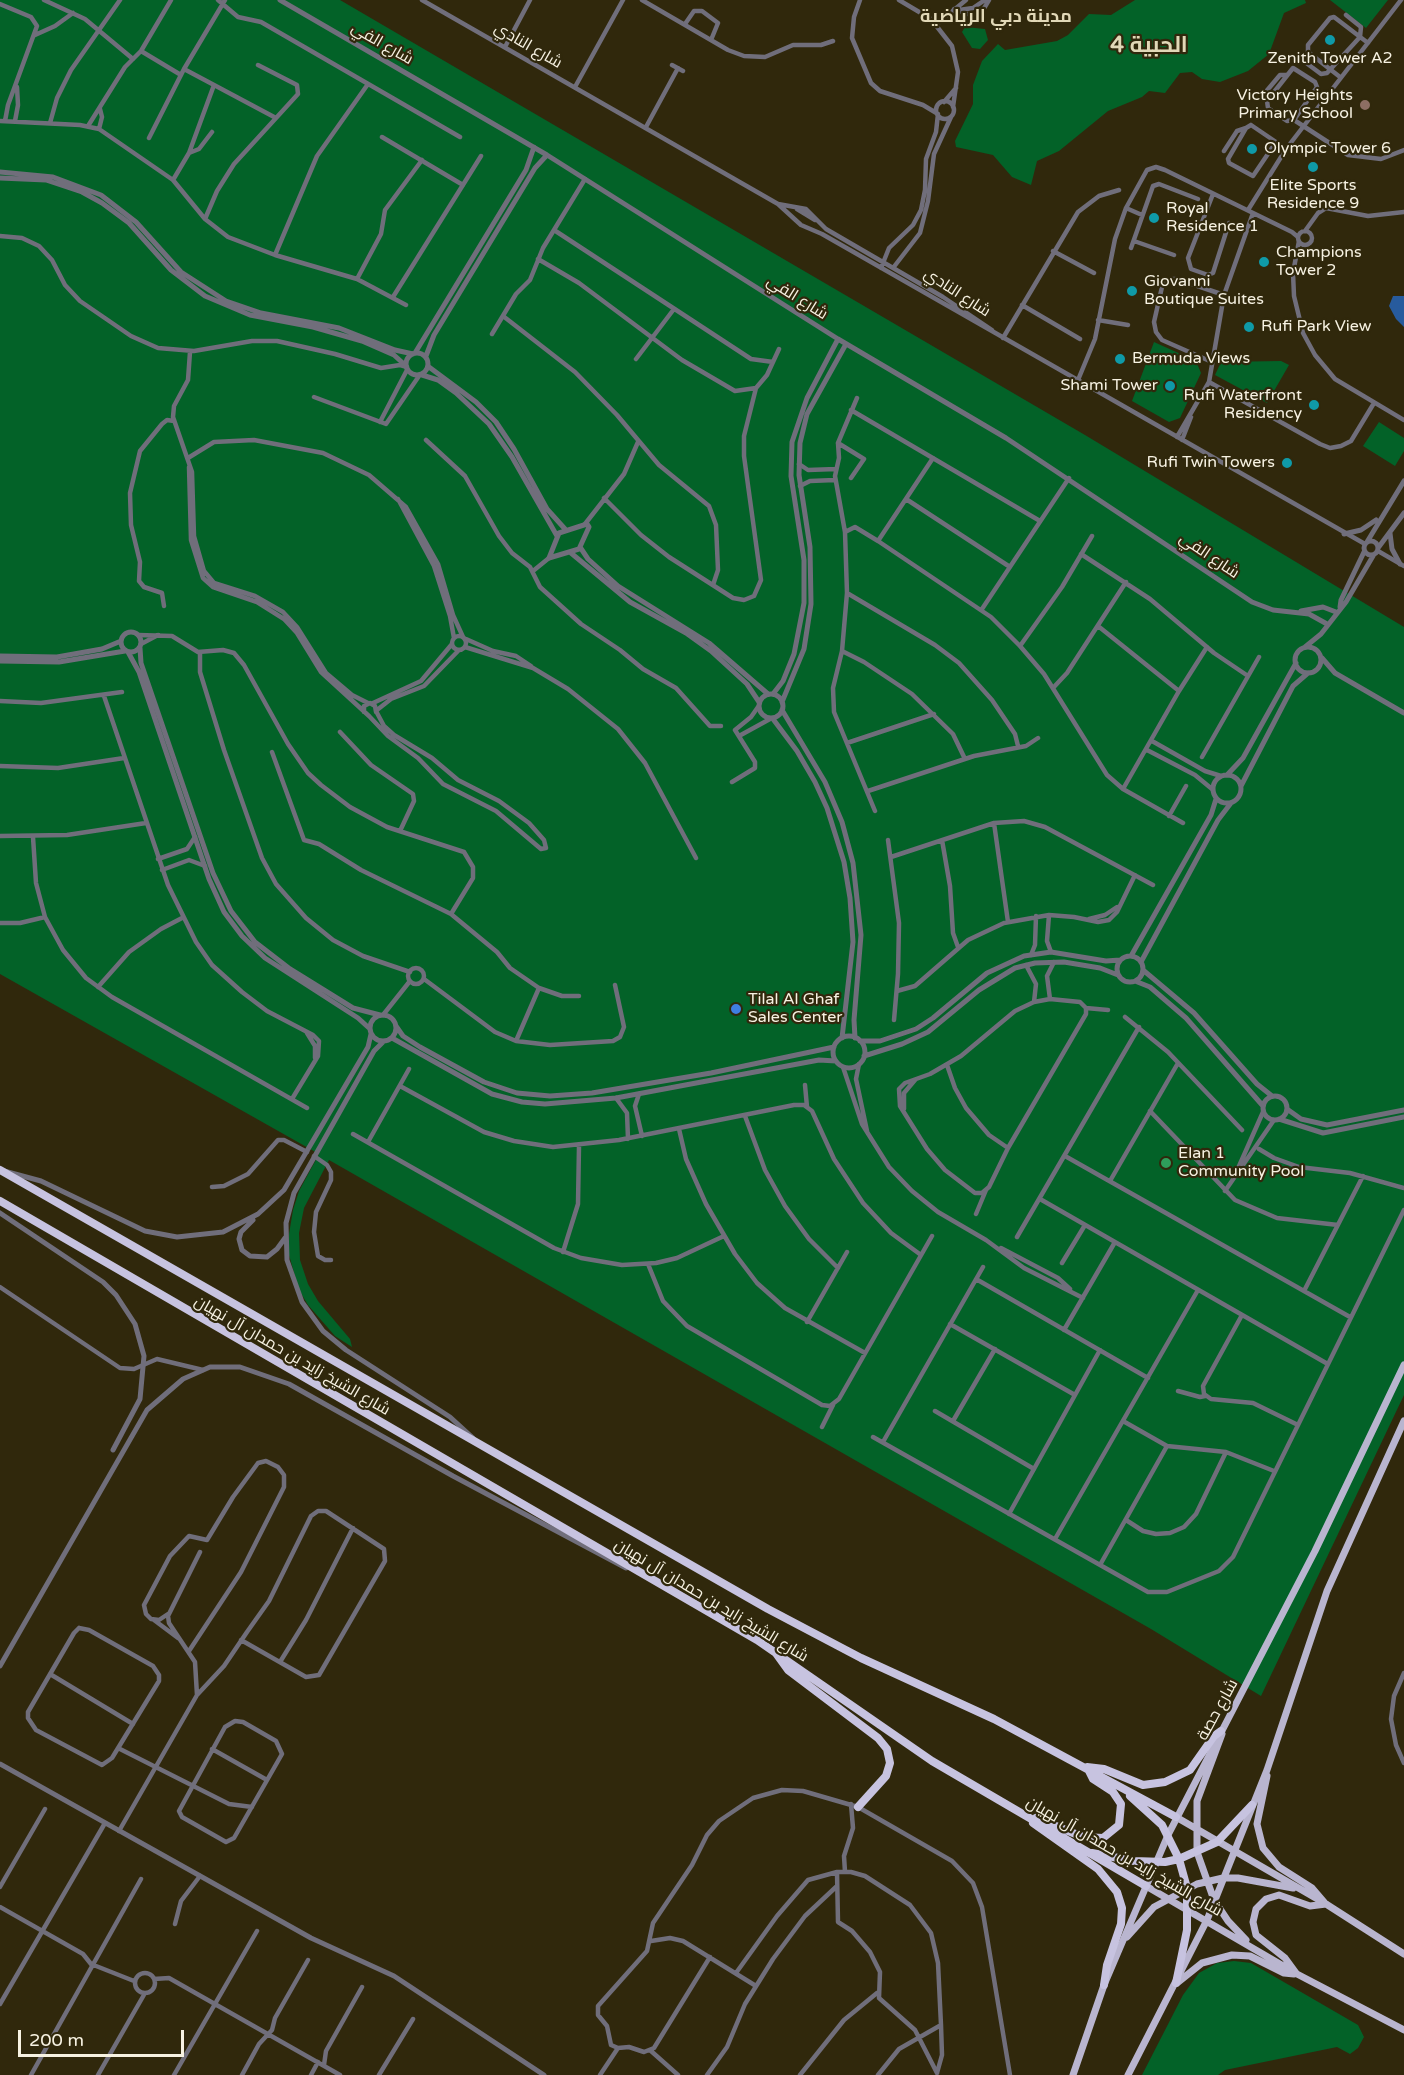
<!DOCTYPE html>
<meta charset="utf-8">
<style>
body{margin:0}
#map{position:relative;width:1404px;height:2075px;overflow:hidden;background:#30280c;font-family:"Varela Round",sans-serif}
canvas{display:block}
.scale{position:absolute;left:18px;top:2030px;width:166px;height:27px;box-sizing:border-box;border:3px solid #f7f2e2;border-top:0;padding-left:8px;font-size:18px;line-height:21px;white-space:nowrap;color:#f7f2e2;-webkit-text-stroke:4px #30280c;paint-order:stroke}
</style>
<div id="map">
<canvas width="1404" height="2075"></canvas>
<div class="scale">200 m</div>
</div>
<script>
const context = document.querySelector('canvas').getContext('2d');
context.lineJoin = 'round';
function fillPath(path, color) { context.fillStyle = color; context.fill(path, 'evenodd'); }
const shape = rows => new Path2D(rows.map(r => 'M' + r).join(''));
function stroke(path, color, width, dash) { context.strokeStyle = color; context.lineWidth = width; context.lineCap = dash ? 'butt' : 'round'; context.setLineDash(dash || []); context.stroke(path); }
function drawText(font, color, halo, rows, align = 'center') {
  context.font = font + ' "Varela Round",Cairo,sans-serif'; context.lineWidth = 4.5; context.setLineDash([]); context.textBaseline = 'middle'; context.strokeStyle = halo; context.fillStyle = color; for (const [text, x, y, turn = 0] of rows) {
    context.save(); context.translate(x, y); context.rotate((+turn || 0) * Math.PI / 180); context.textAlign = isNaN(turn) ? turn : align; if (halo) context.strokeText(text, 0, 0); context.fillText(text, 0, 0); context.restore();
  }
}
fillPath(shape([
 [0,0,340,0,1085,435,1404,627,1404,1395,1261,1696,1151,1629,329,1160,304,1208,299,1233,300,1260,308,1284,318,1301,350,1339,352,1347,335,1336,308,1305,299,1290,289,1255,289,1234,293,1210,299,1191,319,1154,0,974],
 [1135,0,1305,0,1306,3,1284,13,1269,54,1248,71,1220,82,1202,79,1192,72,1180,73,1165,93,1149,91,1142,97,1108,111,1059,151,1037,161,1031,185,1012,177,993,155,956,147,955,141,973,104,973,85,982,61,998,44,1005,50,1057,41,1068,35,1089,14,1111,15],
 [1330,0,1388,0,1366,28],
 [965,27,985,29,988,40,980,49,972,48,962,32],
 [1154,342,1196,361,1201,373,1180,418,1169,422,1132,401],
 [1281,361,1289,365,1267,403,1215,375,1221,362],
 [1379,422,1404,438,1404,451,1395,466,1363,446],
 [1234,1961,1251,1963,1358,2025,1364,2037,1358,2048,1350,2054,1337,2047,1225,2070,1218,2075,1142,2075,1183,1995,1199,1973,1217,1963]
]), '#036228');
fillPath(shape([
 [1393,296,1404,296,1404,327,1396,319,1389,306]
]), '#275b9d');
stroke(shape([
 [44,0,85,19,133,59],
 [218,0,238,17,261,22,460,137],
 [422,0,778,204,801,225,822,234,1365,544],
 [642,0,728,50,744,56,765,57,793,45,821,45,833,41],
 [860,0,854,17,852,38,871,83,880,91,923,105,938,114,936,132,926,159,925,190,921,210,913,225,889,248,881,268],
 [899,0,931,19,952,46,958,72,953,107],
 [0,4,31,17,37,26,8,105,5,121],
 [954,9,967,14,975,14,983,10,989,0],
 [959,10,973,8,985,0],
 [685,24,694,11,702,11,718,23,711,40],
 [937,24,966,0],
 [35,35,55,26,73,13],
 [505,47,530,0],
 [141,51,181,75],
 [1305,62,1321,74,1327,73,1360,37,1361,27,1346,15],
 [672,65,683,71],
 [184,69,276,118],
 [1340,77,1308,52,1308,45,1330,18,1334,17,1368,43],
 [575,87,623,0],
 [1264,94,1280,75,1286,75],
 '936 110a9 9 0 1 1 18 0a9 9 0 1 1-18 0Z',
 [944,102,956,88],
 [1294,120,1317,87,1315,82,1293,68,1267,101,1268,108,1287,121,1294,120,1348,155,1381,159,1404,150],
 [0,121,80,125,99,129,173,180,205,219,228,237,275,255,357,279,406,305],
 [15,121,18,105,17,87],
 [50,123,57,98,71,70,120,0],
 [1251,125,1276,142,1253,176,1229,163,1228,159,1246,128,1251,125],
 [88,126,125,67,141,51,171,0],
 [646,127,678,68],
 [99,129,102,117,100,109],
 [382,137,463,185],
 [149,138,184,69,225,0],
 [1224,151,1237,131,1246,128],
 [189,153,199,149,212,132],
 [173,180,189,153,214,85],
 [1213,194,1188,258,1191,269,1208,275,1213,273,1229,223],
 [778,204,806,209,826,229,943,297,992,330],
 [1126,208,1142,215],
 [797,209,815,220],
 [1248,210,1286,149,1401,0],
 [205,219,217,191,234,164,298,94,297,85,258,65],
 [554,230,751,359,773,362],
 [1305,231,1318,213,1326,208,1368,216,1404,212],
 '1298 238a7 7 0 1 1 14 0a7 7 0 1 1-14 0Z',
 [0,236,22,238,39,246,52,260,65,285,80,301,131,336,158,348,194,351,252,341,277,341,335,354,381,368,400,365,407,367],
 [1134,241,1174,255],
 [1299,241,1293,273,1294,296,1303,333,1315,355,1335,379,1404,420],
 [1131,248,1153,186,1159,184,1198,199],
 [1053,251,1094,273],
 [275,255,317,156,368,84],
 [538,259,579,283,682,360,735,391,756,388],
 [893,268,920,233,928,201,934,154,951,117],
 [357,279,381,234,385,210,422,160],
 [393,297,481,156],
 [1022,305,1080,339],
 [503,316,575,372,617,415,659,465,709,506,716,525,718,570,713,585],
 [1098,320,1128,325],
 [492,334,516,294,530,280,543,248,585,179],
 [1003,338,1078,212,1099,196,1119,190],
 [190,352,188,380,174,406,173,417,192,472,194,536,204,571,214,583,255,596,283,612,297,627,326,673,352,695,368,703],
 [636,359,674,309],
 [1212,362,1162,340,1156,332,1154,322,1162,287,1170,279,1177,279,1224,295],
 [1078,380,1095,339,1115,239,1126,208,1147,170,1156,167,1165,170,1292,232,1298,237],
 [1209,382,1320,444,1330,448,1341,446,1351,441,1374,403],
 [314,397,386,424,419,376],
 [857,398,838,443,839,458,835,476,845,532,847,593,935,645,959,663,992,700,1015,734,1018,746],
 [851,410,1040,521],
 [380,422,407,370],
 [1177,437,1209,382,1224,295,1253,213],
 [426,440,465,476,499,536,512,553,530,567,540,587,581,624,620,650,643,669,676,688,710,726,721,726],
 [1182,440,1191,417],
 [838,443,864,459,851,478],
 [188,458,214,442,254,440,323,453,369,475,406,507,438,564,453,615,463,637],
 [799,464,808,470,836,469],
 [189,467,191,540,203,578,213,587,257,602,284,619,297,633,321,672,369,716],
 [800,486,810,481,835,480],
 [604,498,641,535,669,557,733,598,744,600,754,596,761,580,744,456,744,436,756,388,767,375,779,349],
 [398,499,434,566,450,616,454,638],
 [906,499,1010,567],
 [585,524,624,474,638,442],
 [845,532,855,527,878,541,991,617,1020,646,1044,674,1107,775,1123,789,1183,823],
 [878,541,933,458],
 [1378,551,1404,566],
 [1081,554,1150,599,1214,653,1248,676],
 [533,571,549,558],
 [164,606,162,593,144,587,139,581,140,562,131,525,130,493,140,451,162,424,167,420,174,421],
 [982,609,1069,478],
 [1098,626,1179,691],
 [138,635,172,636,198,652,223,650,234,653,244,665,288,744,308,773,321,785,350,807,387,827,464,852,473,867,473,878,451,914],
 '452 643a7 7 0 1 1 14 0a7 7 0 1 1-14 0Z',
 [466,639,493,651,516,656,531,666],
 [141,644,158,635],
 [1020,646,1062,587,1092,536],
 [465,647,533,668,568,689,618,729,645,763,696,858],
 [842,651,847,593],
 [200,652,200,672,224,750,262,858,276,884,306,918,333,940,363,956,410,972],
 [1053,688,1067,673,1126,582],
 [104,696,168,885,196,942,212,965,242,992,267,1011,313,1035,319,1041,318,1056,292,1099],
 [0,701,41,703,122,692],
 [373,703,421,681,452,644],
 [377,710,391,699,424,686,459,650],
 [364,712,364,706,370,703,375,706,376,712],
 [369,716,388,736,418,758,443,784,496,811,541,849,546,848,544,840,529,823,499,801,458,780,432,758,394,735,384,726,376,711],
 [340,732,371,765,413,794,414,801,400,831],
 [739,736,770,719],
 [1152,741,1205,771,1221,776],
 [847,743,934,714],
 [1147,750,1195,775,1212,789],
 [272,752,304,840,319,844,361,870,451,914,497,952,510,968,539,988,562,996,579,996],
 [1202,757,1259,657],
 [0,766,58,768,124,758],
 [732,782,755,768,755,762,735,730,751,717,758,707],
 [1123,789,1179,691,1207,647],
 [868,791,974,756,1026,746,1038,738],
 [875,811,834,712,833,688,842,651,864,662,912,694,953,734,965,759],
 [1169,816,1186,786],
 [994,823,1008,922],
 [0,836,67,835,146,823],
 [33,837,36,883,45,917,63,950,86,978,112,997,307,1108],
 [888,840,899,923,898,974,894,1020],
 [942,840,950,886,953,933,958,947],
 [891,857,994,823,1024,821,1045,827,1153,885],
 [158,859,187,849,195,837],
 [162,870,189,860,205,866],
 [1049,915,1047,941,1051,952],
 [1089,919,1105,915,1117,907],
 [0,923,20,923,45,917],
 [1031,955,1035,945,1036,916],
 [1026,965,1036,984,1034,1002],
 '408 976a8 8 0 1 1 16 0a8 8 0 1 1-16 0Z',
 [424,979,495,1032,516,1041,550,1045,613,1041,620,1037,624,1027,615,985],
 [98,987,129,952,161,929,182,918],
 [897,991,915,986,968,940,1004,923,1049,915,1074,917,1098,922,1109,920,1117,912,1135,875],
 [1050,999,1080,1002,1086,1008,1086,1014,1008,1148,989,1187,982,1193,975,1193,945,1170,927,1149,900,1106,899,1089,905,1083,930,1074,961,1056,1015,1011,1034,1002,1050,999],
 [1050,999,1047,976,1054,962],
 [1086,1008,1108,1010],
 [383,1015,410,981],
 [1125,1017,1168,1052,1242,1130],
 [307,1033,315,1046,315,1058],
 [516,1041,539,988],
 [859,1064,856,1079,867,1131],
 [947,1065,955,1088,966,1108,989,1135,1008,1148],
 [843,1067,862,1124,889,1167,912,1191,938,1212,986,1240,1024,1268,1083,1298],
 [805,1085,807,1107],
 [400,1086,484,1132,514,1141,553,1147,619,1140,794,1105,804,1105,812,1111,834,1159,863,1203,891,1233,921,1255],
 [639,1094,635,1106,642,1136],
 [616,1098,627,1113,628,1139],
 [904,1109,904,1093,915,1080],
 [1150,1111,1235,1200,1277,1218,1338,1225],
 [745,1116,765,1170,785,1206,809,1239,838,1268],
 [679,1129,686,1159,706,1204,735,1254,757,1283,785,1308,865,1353],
 [353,1134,554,1248,581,1258,622,1265,656,1263,677,1258,724,1236],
 [368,1142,409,1069],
 [1259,1149,1274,1158,1299,1167,1350,1173,1404,1188],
 [314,1156,327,1165,331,1172,331,1180,316,1212,314,1232,318,1256,325,1260,331,1260],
 [1065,1156,1350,1317],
 [1236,1173,1263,1112],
 [1110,1181,1178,1063],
 [212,1187,224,1186,248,1174,278,1140,284,1140,307,1152],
 [1225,1191,1274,1120],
 [1040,1199,1326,1363],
 [976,1214,986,1190],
 [1017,1237,1139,1027],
 [1001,1248,1058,1278,1070,1289],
 [563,1252,578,1204,579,1146],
 [1062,1263,1085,1225],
 [648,1264,663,1301,687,1326,822,1405,830,1406,839,1399,932,1236],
 [976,1279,1148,1378],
 [0,1287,120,1368,134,1369,157,1359,203,1370],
 [1304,1291,1363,1176],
 [1242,1315,1203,1386,1204,1394,1211,1399,1253,1403,1296,1424],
 [807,1322,847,1252],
 [950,1324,1075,1395],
 [1064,1330,1115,1242],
 [1178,1391,1200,1397,1205,1396],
 [935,1411,1034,1469],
 [953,1421,995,1349],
 [1123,1421,1167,1446,1226,1452,1274,1471],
 [822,1427,833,1405],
 [873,1437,1148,1592,1167,1592,1219,1571,1233,1557,1404,1210],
 [883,1442,983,1267],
 [1009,1514,1100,1350],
 [1126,1520,1143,1531,1156,1534,1170,1533,1184,1527,1196,1514,1226,1452],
 [1055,1539,1198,1290],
 [1100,1565,1167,1446],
 [168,1614,159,1620,151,1619,146,1614,144,1605,170,1556,189,1536,207,1540,233,1497,258,1463,266,1461,278,1467,284,1475,284,1487,241,1572,189,1651],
 [154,1620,178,1638],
 [79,1628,89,1630,153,1666,159,1675,159,1681,112,1758,102,1765,36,1730,28,1718,28,1712,74,1633,79,1628],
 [280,1662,306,1620,353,1528],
 [1404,1673,1394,1696,1391,1719,1396,1745,1404,1763],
 [50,1674,133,1724],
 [197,1695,195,1662,169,1623,168,1616,200,1552],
 [235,1721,243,1722,276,1741,282,1754,234,1838,226,1842,182,1817,179,1811,225,1727,235,1721],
 [118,1748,229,1804,252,1807],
 [212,1749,267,1780],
 [119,1831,197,1695,224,1666,247,1632,269,1601,311,1516,318,1511,326,1511,384,1549,385,1561,319,1675,306,1677,241,1640],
 [837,1872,838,1922,852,1931,870,1952,880,1972,879,1998,915,2030,937,2073],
 [845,1872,844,1856,853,1828,851,1804],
 [0,1887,45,1809],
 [0,1907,83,1954,91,1964,134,1981],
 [175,1924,181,1901,200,1876],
 [651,1941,670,1938,683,1941,756,1986],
 [710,1957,654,2048,644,2052,629,2047,618,2048,611,2045,607,2026,598,2015,598,2006,647,1951,653,1923,692,1865,707,1835,719,1821,753,1798,782,1790,803,1791,858,1807,952,1861,973,1883,982,1907,1010,2075],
 '135 1983a10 10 0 1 1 20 0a10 10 0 1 1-20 0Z',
 [736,1973,777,1916,808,1880,837,1872,851,1872,865,1876,910,1905,931,1933,938,1963,941,2025,942,2055,937,2073],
 [154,1979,169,1978,340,2075],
 [0,2004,105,1823],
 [651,2051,678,2075],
 [324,2065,326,2051,362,1987],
 [31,2075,141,1879],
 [98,2075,145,1993],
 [174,2075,257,1931],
 [242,2075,259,2044,272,2030,275,2018,308,1960],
 [311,2075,318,2062],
 [379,2075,413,2019],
 [600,2075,618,2048],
 [707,2075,727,2047,745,2004,773,1959,805,1916,837,1886],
 [800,2075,844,2020,877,1993],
 [878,2075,899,2049,941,2025]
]), '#706e7b', 4.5);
stroke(shape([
 [280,0,547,155,838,339,1006,438,1252,602,1273,610,1309,614,1327,624],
 [0,172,53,177,101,195,136,222,181,272,226,301,261,313,339,328,395,350,413,354],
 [0,178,46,180,82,192,102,203,129,223,171,270,205,296,250,315,313,327,362,341,394,355,406,366],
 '406 364a11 11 0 1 1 22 0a11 11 0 1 1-22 0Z',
 [415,353,526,170,534,147],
 [426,356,434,335,535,168,547,155],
 [429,367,476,402,496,422,514,449,547,509,565,529],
 [422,375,438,380,456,393,489,424,512,457,557,536],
 [587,524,589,527,579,549,549,558,559,533,587,524],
 [1390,533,1392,549,1400,564],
 [1344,534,1361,530,1376,520],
 '1364 548a7 7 0 1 1 14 0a7 7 0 1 1-14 0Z',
 [1367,542,1404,481],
 [580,547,588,559,618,586,709,643,768,694],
 [1378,548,1404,513],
 [571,553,630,602,686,633,711,651,747,684,759,702],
 [1340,607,1341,600,1364,552],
 [1301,611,1323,607,1336,612],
 '121 642a10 10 0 1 1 20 0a10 10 0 1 1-20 0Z',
 '1295 660a13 13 0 1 1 26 0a13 13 0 1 1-26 0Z',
 [1305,647,1321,634,1346,602,1373,556],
 [140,648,141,663,213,873,231,911,255,942,290,969,353,1008,380,1015],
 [128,652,139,672,209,879,224,912,242,936,265,958,358,1018,369,1028],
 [0,656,57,657,102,649,121,641],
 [1322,658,1335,673,1404,713],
 [0,661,59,662,125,651],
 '759 706a12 12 0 1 1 24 0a12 12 0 1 1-24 0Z',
 [773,694,783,681,794,654,804,603,804,560,791,476,792,442,807,398,838,339],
 [782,702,804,649,811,604,810,547,799,475,800,443,807,414,846,344],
 [782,710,825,782,842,822,853,863,861,935,854,1020,855,1038],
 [773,719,797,751,815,782,827,808,844,862,850,898,853,942,842,1038],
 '1213 789a14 14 0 1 1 28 0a14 14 0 1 1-28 0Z',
 [1227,775,1243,758,1296,663],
 [1241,786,1293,686,1308,673],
 '1117 969a13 13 0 1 1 26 0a13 13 0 1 1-26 0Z',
 [1131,956,1211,815,1216,799],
 [1141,962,1218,820,1231,803],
 [1143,970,1194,1013,1257,1084,1272,1096],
 [1135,981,1150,987,1186,1018,1263,1106],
 '370 1028a13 13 0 1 1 26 0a13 13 0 1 1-26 0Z',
 [396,1026,403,1036,420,1047,484,1082,517,1093,550,1096,592,1093,711,1073,834,1047],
 '833 1052a16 16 0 1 1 32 0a16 16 0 1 1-32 0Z',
 [392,1038,492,1094,522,1102,545,1104,616,1098,819,1060,836,1061],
 [860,1041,880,1041,916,1029,933,1018,987,973,1024,956,1051,952,1106,961,1120,960],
 [383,1042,374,1051,294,1193,286,1223,287,1260,302,1302,323,1331,346,1350,450,1417,473,1438],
 [864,1056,902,1044,928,1032,979,990,1015,968,1035,963,1064,962,1100,968,1118,975],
 '1263 1108a12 12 0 1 1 24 0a12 12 0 1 1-24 0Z',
 [1287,1109,1301,1119,1327,1125,1404,1110],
 [1279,1119,1323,1133,1404,1117],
 [4,1171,41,1181,145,1231,177,1237,223,1232,258,1214,284,1190,368,1047,371,1034],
 [0,1213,103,1282,116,1295,135,1324,144,1356,140,1399,113,1450],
 [253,1220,241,1232,239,1239,242,1250,250,1256,267,1257,277,1249,285,1238],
 [0,1666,147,1410,183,1379,210,1367,240,1367,289,1384,453,1476,626,1568],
 [0,1764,311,1938,394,1976,544,2075]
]), '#706e7b', 5);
stroke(shape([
 [1222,1734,1197,1801,1197,1852,1214,1900,1228,1921,1246,1940],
 [1267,1776,1257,1824,1263,1848,1279,1867,1312,1888,1324,1902],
 [1176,1817,1326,1904,1404,1954],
 [1146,1886,1297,1974,1404,2030],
 [1127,1937,1154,1907,1197,1884,1223,1878,1238,1878,1293,1888],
 [1296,1973,1285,1958,1256,1935,1253,1922,1256,1909,1266,1899,1279,1895,1310,1906,1326,1904],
 [1177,1983,1202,1963,1232,1955,1250,1956,1284,1973,1294,1974],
 [1073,2075,1104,1985,1168,1835,1315,1551,1404,1365],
 [1128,2075,1207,1920,1267,1770,1327,1591,1404,1421]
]), '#b9b5cf', 7);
stroke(shape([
 [0,1170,768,1609,861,1658,994,1719,1176,1817],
 [0,1201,757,1640,932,1761,1146,1886],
 [775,1652,788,1670,878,1738,887,1749,890,1763,886,1776,858,1807],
 [1130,1796,1162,1825,1179,1859,1187,1888,1187,1930,1176,1983],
 [1036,1818,1083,1837,1103,1838,1119,1825,1121,1804,1113,1792,1093,1779,1087,1767,1104,1769,1143,1785,1165,1782,1190,1770,1214,1736,1221,1731],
 [1033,1823,1098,1869,1117,1892,1122,1908,1121,1924,1107,1965,1104,1985],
 [1092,1853,1134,1861,1165,1862,1179,1859,1217,1842,1252,1805]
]), '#c7c3e0', 8);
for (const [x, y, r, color] of [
 [1330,40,6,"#0f9aa8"],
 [1365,105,6,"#8d6e63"],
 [1252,149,6,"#0f9aa8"],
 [1313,167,6,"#0f9aa8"],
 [1154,218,6,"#0f9aa8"],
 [1264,262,6,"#0f9aa8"],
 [1132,291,6,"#0f9aa8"],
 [1249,327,6,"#0f9aa8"],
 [1120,359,6,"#0f9aa8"],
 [1170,386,6,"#0f9aa8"],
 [1314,405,6,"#0f9aa8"],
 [1287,463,6,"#0f9aa8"],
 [736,1009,6,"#3f7fe0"],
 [1166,1163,6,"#2e9e5b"]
]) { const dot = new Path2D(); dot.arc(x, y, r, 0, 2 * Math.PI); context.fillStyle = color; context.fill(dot); stroke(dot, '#30280c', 2); }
drawText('16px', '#f7f2e2', '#30280c', [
 ["شارع الفي",382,44,30],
 ["شارع النادي",528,46,30],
 ["شارع النادي",957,293,33],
 ["شارع الفي",797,298,32],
 ["شارع الفي",1209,556,34],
 ["شارع الشيخ زايد بن حمدان آل نهيان",292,1356,30],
 ["شارع الشيخ زايد بن حمدان آل نهيان",711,1601,31],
 ["شارع حصة",1218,1710,-61],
 ["شارع الشيخ زايد بن حمدان آل نهيان",1124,1857,30]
]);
drawText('16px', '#f7f2e2', '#30280c', [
 ["Zenith Tower A2",1330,59,"center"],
 ["Victory Heights",1353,96,"right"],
 ["Primary School",1353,114,"right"],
 ["Olympic Tower 6",1264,149],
 ["Elite Sports",1313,186,"center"],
 ["Residence 9",1313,204,"center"],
 ["Royal",1166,209],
 ["Residence 1",1166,227],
 ["Champions",1276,253],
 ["Tower 2",1276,271],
 ["Giovanni",1144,282],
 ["Boutique Suites",1144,300],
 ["Rufi Park View",1261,327],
 ["Bermuda Views",1132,359],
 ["Shami Tower",1158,386,"right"],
 ["Rufi Waterfront",1302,396,"right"],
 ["Residency",1302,414,"right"],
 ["Rufi Twin Towers",1275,463,"right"],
 ["Tilal Al Ghaf",748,1000],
 ["Sales Center",748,1018],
 ["Elan 1",1178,1154],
 ["Community Pool",1178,1172]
], 'left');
drawText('bold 18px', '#e1d8b7', '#30280c', [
 ["مدينة دبي الرياضية",996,17]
]);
drawText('bold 22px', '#e1d8b7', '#30280c', [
 ["الحبية 4",1149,46]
]);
</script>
